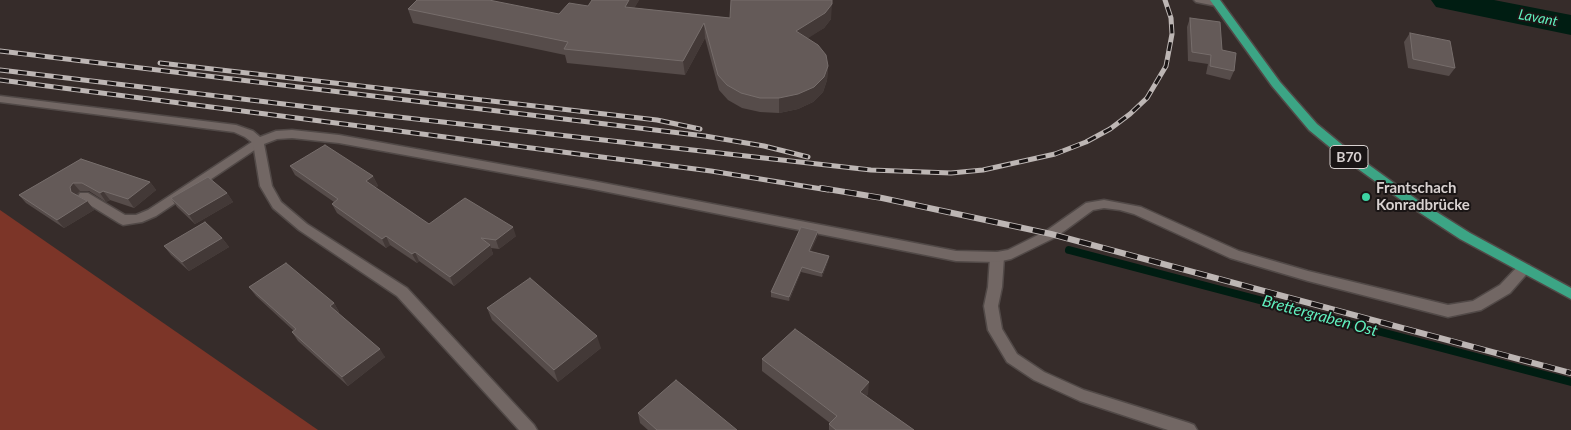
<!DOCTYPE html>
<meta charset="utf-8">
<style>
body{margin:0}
canvas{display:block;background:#362c2a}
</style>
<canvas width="1571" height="430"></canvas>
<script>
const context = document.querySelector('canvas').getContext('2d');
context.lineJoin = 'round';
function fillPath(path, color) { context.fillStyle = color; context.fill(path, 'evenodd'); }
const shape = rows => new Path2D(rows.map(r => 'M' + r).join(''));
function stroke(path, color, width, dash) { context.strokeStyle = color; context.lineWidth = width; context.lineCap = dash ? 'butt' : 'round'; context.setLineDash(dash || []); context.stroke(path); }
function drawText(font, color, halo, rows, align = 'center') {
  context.font = font + ' Lato,sans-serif'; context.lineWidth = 4; context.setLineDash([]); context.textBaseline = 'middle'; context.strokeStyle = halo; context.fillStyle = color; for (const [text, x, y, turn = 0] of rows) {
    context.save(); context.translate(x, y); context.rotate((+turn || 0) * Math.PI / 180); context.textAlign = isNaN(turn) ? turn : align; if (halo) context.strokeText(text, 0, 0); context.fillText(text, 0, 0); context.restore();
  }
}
fillPath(shape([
 [0,210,318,430,0,430]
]), '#7c3528');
stroke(shape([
 [1069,250,1571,382]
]), '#001d12', 8);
fillPath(shape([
 [1431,0,1494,0,1571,15,1571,35,1436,7,1431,0]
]), '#001d12');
const service = shape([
 [1194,0,1215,0,1221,3,1216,6,1196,2,1194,0],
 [258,138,264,142,262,145,156,216,142,222,123,225,119,223,80,199,78,196,80,193,88,193,125,215,136,215,148,210,258,138],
 [997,252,1002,254,1004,257,1002,287,998,306,1002,329,1017,354,1044,372,1084,390,1189,423,1194,425,1197,430,1168,430,1080,401,1034,380,1007,362,988,330,984,306,988,287,990,257,992,254,997,252]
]);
const minor = shape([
 [0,96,236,125,253,131,260,137,276,131,292,130,339,135,593,181,956,251,997,252,1008,250,1046,231,1086,203,1104,200,1141,207,1239,251,1308,271,1448,305,1473,301,1500,285,1519,265,1529,265,1531,269,1510,293,1481,310,1448,317,1308,281,1230,258,1134,214,1120,210,1104,208,1093,210,1056,237,1011,259,997,262,956,261,593,189,339,143,292,138,277,139,264,144,272,186,281,202,307,224,407,288,534,425,537,430,519,430,397,296,299,230,273,208,260,186,253,143,245,137,234,132,0,102,0,96]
]);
const primary = shape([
 [1210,0,1220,0,1280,82,1317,124,1351,152,1416,199,1470,233,1571,288,1571,299,1460,239,1408,205,1343,158,1309,130,1272,86,1210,0]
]);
stroke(service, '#514947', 3);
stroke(minor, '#514947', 3);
stroke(primary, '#514947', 3);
fillPath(service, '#726764');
fillPath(minor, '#726764');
fillPath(primary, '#3ca585');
const railFar1 = shape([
 [0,51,705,136,764,146,808,157],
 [160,63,657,120,700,129],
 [0,70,309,107,871,170,951,173,983,170,1055,154,1086,142,1110,129,1130,114,1147,98,1166,66,1172,34,1171,18,1165,0],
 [0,80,711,171,828,190]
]);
const rail = shape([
 [821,188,882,198,1051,234,1571,373]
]);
stroke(railFar1, '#bdb6b4', 5);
stroke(rail, '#bdb6b4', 6);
stroke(railFar1, '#1a1515', 3, [9]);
stroke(rail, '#1a1515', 4.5, [12]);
fillPath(shape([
 [639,0,634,8,730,18,831,19,824,28,807,38,828,66,827,80,823,92,813,102,798,109,779,113,760,112,742,108,728,100,719,90,705,38,685,75,567,63,565,55,413,23,408,9,559,14,588,6],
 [1190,18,1222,50,1234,71,1230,80,1206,74,1208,64,1188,61,1187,27],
 [1410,33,1455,68,1449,76,1408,68,1404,42],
 [81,159,150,182,156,190,134,208,110,200,106,202,89,191,80,191,77,195,87,201,94,210,64,228,26,203,19,195],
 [290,166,373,176,378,186,375,187,429,224,516,236,499,249,491,248,493,254,454,286,419,261,417,263,390,245,386,248,337,213,332,204,334,202,295,175],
 [227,193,233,202,195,224,177,207,171,198],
 [818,235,810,252,829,256,828,261,822,277,801,272,789,301,771,297,771,292],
 [222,238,229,247,189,271,171,255,164,246],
 [249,287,334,303,339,312,338,313,385,357,348,386,298,341,292,332,294,331,256,296],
 [487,308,601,348,558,382,492,320],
 [762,359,868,394,866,396,914,430,829,430,829,424,830,423,762,371],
 [638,413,737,430,648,430,640,423]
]), '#564c4a');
fillPath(shape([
 [629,0,639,0,627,21,625,7],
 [832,4,831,19,824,28,796,46,796,31],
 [704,23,705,38,685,75,683,61],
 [828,66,827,80,823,92,813,102,798,109,779,113,779,98],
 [373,176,378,186,370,191,366,181],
 [150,182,156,190,134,208,128,199],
 [73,183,80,191,76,195,71,192,70,187],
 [103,191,110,200,106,202,100,193],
 [227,193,233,202,195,224,189,215],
 [87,201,94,210,64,228,57,220],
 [513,227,516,236,499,249,496,240],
 [818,231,818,235,809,256,809,251],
 [386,236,390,245,386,248,382,239],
 [222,238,229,247,189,271,182,262],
 [490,245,493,254,454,286,450,277],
 [415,252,419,261,417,263,412,254],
 [829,256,828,261,822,277,822,273],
 [802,267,801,272,789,301,789,297],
 [334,303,339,312,336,315,330,306],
 [597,336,601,348,558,382,554,370],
 [380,349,385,357,348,386,342,377],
 [869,382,868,394,859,403,860,392]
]), '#433937');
const building = shape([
 [417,0,489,0,559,14,569,3,588,6,592,0,629,0,625,7,730,18,731,0,832,0,832,4,825,13,796,31,818,45,826,55,828,66,824,77,814,87,798,94,779,98,760,98,741,93,727,85,718,75,704,23,683,61,564,49,568,42,408,9,417,0],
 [1190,18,1220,22,1222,50,1236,53,1234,71,1210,66,1211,55,1192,52,1190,18],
 [1410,33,1450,41,1455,68,1413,59,1410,33],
 [325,145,373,176,366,181,429,224,465,198,513,227,496,240,481,238,490,245,450,277,415,252,412,254,386,236,382,239,332,204,338,199,290,166,325,145],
 [81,159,150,182,128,199,103,191,100,193,82,183,73,183,70,187,71,192,87,201,57,220,19,195,81,159],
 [208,177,227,193,189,215,171,198,208,177],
 [205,222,222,238,182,262,164,246,205,222],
 [801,227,818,231,809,251,829,256,822,273,802,267,789,297,771,292,801,227],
 [286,263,334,303,330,306,380,349,342,377,292,332,296,329,249,287,286,263],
 [530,278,597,336,554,370,487,308,530,278],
 [795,329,869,382,860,392,914,430,836,430,829,424,837,416,762,359,795,329],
 [676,380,737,430,657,430,638,413,676,380]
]);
fillPath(building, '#645a58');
stroke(building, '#766d6b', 1);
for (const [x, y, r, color] of [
 [1366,197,5,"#3dd4a3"]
]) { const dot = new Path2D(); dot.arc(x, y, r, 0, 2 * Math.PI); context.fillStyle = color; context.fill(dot); stroke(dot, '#1a1515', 2); }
drawText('italic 14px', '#60f0be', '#1a1515', [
 ["Lavant",1538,18,11]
]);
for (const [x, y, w] of [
 [1349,157,38]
]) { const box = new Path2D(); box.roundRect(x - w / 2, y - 11.5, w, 23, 4); context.fillStyle = '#1a1515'; context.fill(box); stroke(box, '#d8d1d0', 1); }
drawText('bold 14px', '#d8d1d0', null, [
 ["B70",1349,157]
]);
drawText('bold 15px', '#d8d1d0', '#1a1515', [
 ["Frantschach",1376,188],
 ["Konradbrücke",1376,205]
], 'left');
drawText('italic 16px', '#60f0be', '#1a1515', [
 ["Brettergraben Ost",1320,316,15]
]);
</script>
